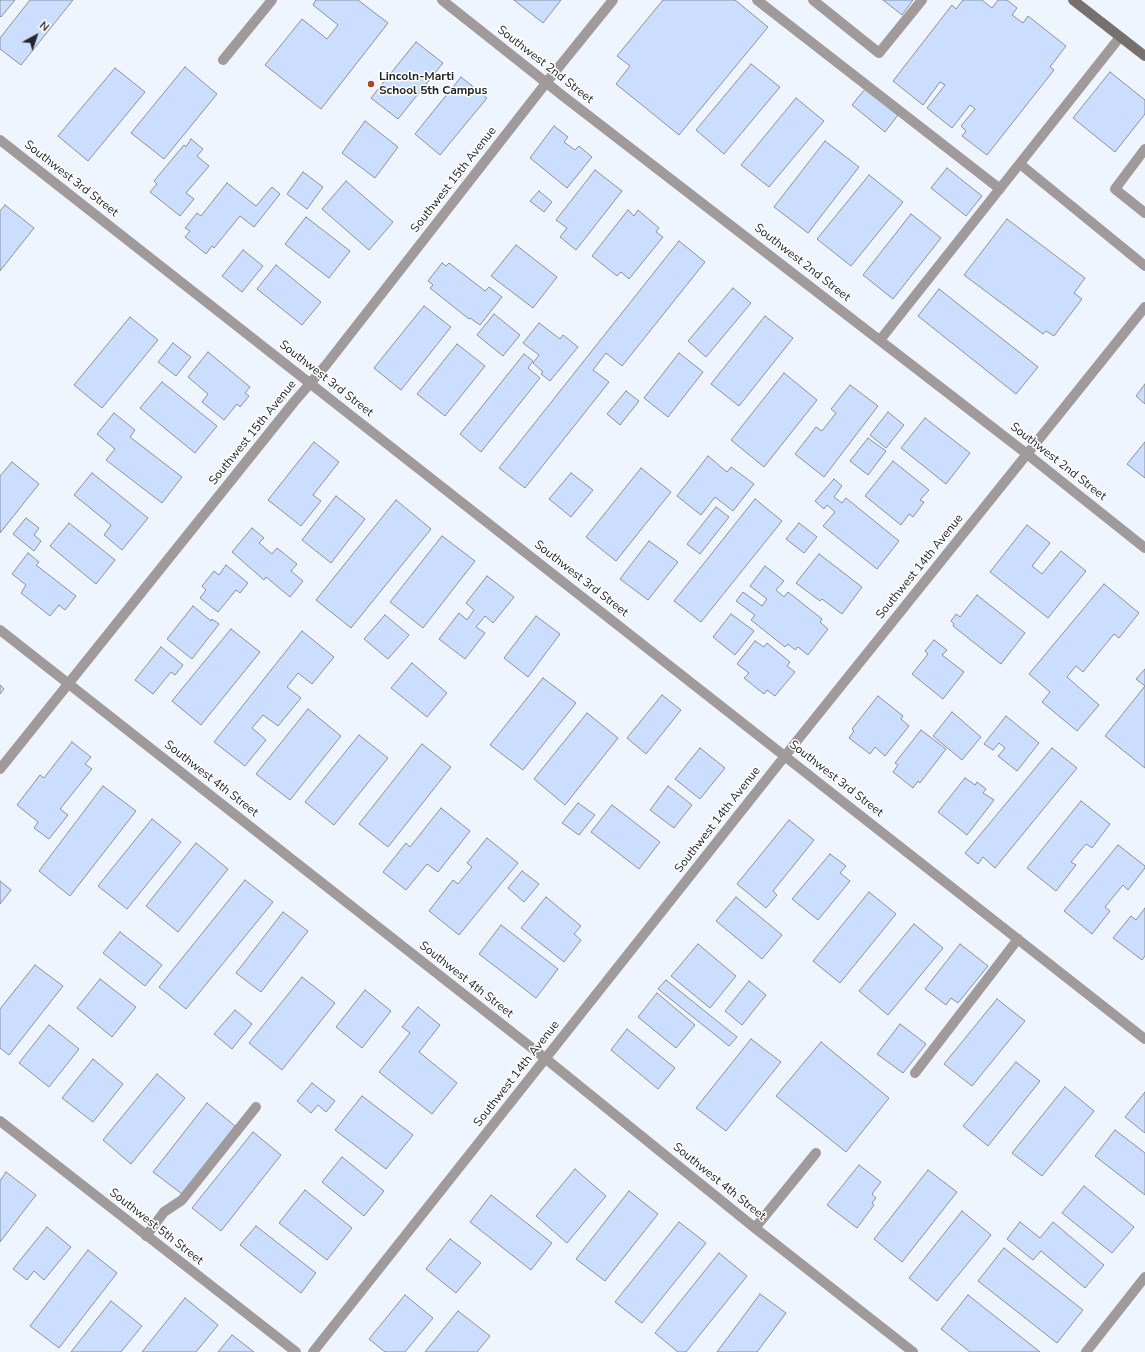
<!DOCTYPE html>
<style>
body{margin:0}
#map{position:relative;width:1145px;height:1352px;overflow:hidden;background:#eff5fe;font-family:"Nunito Sans",sans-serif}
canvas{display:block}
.north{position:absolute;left:16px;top:16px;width:40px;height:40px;-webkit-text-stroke:3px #fff;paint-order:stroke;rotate:40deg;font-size:11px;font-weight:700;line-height:16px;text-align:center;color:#232528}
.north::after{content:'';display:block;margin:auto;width:14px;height:18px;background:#232528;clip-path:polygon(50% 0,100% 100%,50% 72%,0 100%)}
</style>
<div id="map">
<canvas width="1145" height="1352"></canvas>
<div class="north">N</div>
</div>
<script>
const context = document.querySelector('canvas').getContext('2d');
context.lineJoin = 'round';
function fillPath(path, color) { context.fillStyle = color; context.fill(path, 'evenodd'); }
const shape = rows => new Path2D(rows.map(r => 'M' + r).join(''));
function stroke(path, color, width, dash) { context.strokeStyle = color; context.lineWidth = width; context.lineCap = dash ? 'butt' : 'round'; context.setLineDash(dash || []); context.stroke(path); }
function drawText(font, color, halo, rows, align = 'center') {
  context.font = font + ' "Nunito Sans",sans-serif'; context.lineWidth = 3; context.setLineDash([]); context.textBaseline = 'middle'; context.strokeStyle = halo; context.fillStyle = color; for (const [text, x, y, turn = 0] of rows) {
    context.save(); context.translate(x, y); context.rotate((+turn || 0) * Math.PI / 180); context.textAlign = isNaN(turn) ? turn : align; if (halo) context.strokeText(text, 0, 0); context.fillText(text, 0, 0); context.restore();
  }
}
const building = shape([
 [0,0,15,0,1,17,0,16,0,0],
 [30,0,73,0,21,65,0,49,0,38,30,0],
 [316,0,358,0,388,23,321,109,265,65,302,19,327,39,338,25,313,5,316,0],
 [514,0,561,0,543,23,514,0],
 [663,0,735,0,768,27,679,135,616,84,630,66,617,56,663,0],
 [883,0,913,0,902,15,883,0],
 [963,0,982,0,992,8,998,0,1007,0,1017,8,1012,15,1023,23,1028,16,1066,46,1050,67,1054,70,987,155,962,136,966,131,961,126,975,109,970,105,952,128,927,108,945,85,940,82,923,105,893,81,952,5,956,9,963,0],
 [416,42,443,63,398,119,371,98,416,42],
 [751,64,780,87,724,154,696,130,751,64],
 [185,67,217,94,164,159,131,133,185,67],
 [115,68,145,92,88,161,58,136,115,68],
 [1110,72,1145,100,1145,114,1115,152,1073,118,1110,72],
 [461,77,487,98,440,155,415,134,461,77],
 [865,89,898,115,885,132,852,105,865,89],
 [796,98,824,121,769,187,741,165,796,98],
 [365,121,398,147,375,178,342,153,365,121],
 [554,126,568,137,564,142,575,150,579,146,592,157,567,188,530,158,554,126],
 [191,139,203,149,197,156,209,166,186,193,194,199,180,216,150,192,157,184,154,181,184,145,186,147,191,139],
 [825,141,859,167,808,233,774,207,825,141],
 [947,168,982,196,966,216,931,188,947,168],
 [595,170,622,191,576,250,560,237,567,228,556,220,595,170],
 [303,172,323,187,307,209,287,194,303,172],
 [869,175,903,202,851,266,817,239,869,175],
 [346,181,393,222,369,250,322,209,346,181],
 [227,183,256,206,272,187,280,194,254,227,240,216,214,248,212,246,206,254,185,237,190,231,185,228,197,213,201,216,227,183],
 [539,191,552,202,544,212,530,201,539,191],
 [5,205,34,228,0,271,0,211,5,205],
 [628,210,634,216,638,210,659,228,656,232,663,237,629,279,621,272,617,276,592,256,628,210],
 [911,214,941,238,893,299,863,275,911,214],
 [306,217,350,251,329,278,285,244,306,217],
 [1007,219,1085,278,1074,293,1082,299,1054,336,1046,331,1043,334,964,275,1007,219],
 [679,241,705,262,622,366,606,353,593,370,609,382,525,488,499,468,679,241],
 [516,245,557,277,533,308,491,276,516,245],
 [243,250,263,266,242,292,222,276,243,250],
 [442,263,446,266,449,263,485,291,489,287,502,297,480,325,470,318,469,319,430,288,433,285,428,281,442,263],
 [276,265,321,302,302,325,257,289,276,265],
 [733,288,751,303,706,357,688,341,733,288],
 [939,289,1038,367,1016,394,918,316,939,289],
 [424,306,451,327,401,390,374,368,424,306],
 [494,314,520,335,503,356,477,335,494,314],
 [765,316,793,338,739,406,711,384,765,316],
 [130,317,158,340,102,408,74,385,130,317],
 [539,323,560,339,563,335,578,347,550,381,541,374,543,372,533,363,539,355,523,343,539,323],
 [173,343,191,357,176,376,158,362,173,343],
 [457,344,485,366,445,416,417,394,457,344],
 [208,352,250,387,245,393,249,396,240,407,237,404,224,420,202,402,208,394,188,377,208,352],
 [679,353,703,372,668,417,644,398,679,353],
 [524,354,533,361,528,368,540,378,481,452,460,434,524,354],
 [784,373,817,400,764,467,731,440,784,373],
 [162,382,217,426,195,453,140,408,162,382],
 [1145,384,1145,404,1136,396,1145,384],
 [850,385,878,406,824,477,795,454,816,427,822,431,836,413,831,409,850,385],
 [626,391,639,401,620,425,607,414,626,391],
 [888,412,904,425,886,448,870,435,888,412],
 [114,413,135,430,130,437,182,477,162,503,106,460,115,449,97,434,114,413],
 [925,418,970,453,946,484,901,448,925,418],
 [868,438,886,451,868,475,850,461,868,438],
 [314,442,339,462,313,495,321,501,301,526,268,500,314,442],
 [1145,442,1145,478,1127,464,1145,442],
 [708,456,727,472,731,467,754,484,733,511,715,497,701,515,677,496,708,456],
 [893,461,929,490,920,500,924,502,913,517,909,514,901,525,865,496,893,461],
 [12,462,39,484,0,533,0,476,12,462],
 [641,468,671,492,616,561,586,537,641,468],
 [92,473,148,518,122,550,104,535,111,525,74,495,92,473],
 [571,473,593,490,571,517,549,499,571,473],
 [834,479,842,486,834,497,842,503,846,498,899,541,877,569,823,526,835,512,827,505,824,509,815,501,834,479],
 [336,496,365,519,331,563,302,540,336,496],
 [755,499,782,521,701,622,674,601,755,499],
 [396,500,431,529,351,628,316,600,396,500],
 [716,507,729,517,700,554,687,544,716,507],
 [26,518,39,528,34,535,41,541,34,551,13,534,26,518],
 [69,523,115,560,96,584,50,546,69,523],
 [799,523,817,537,804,553,786,539,799,523],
 [1027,525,1050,543,1032,566,1042,574,1061,551,1086,571,1048,618,990,572,1027,525],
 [252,528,264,538,259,543,272,554,277,548,297,564,291,571,303,581,290,597,266,577,264,580,232,552,252,528],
 [442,536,475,561,423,628,390,602,442,536],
 [649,541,678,562,648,600,620,579,649,541],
 [28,553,39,562,36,565,76,596,65,610,59,605,50,616,21,593,26,585,12,574,28,553],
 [819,554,862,587,842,614,822,599,820,601,796,583,819,554],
 [226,565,248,583,240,593,236,590,218,612,200,598,206,590,202,586,214,571,219,575,226,565],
 [765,566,784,581,776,590,784,597,788,592,822,619,820,622,828,629,808,655,798,647,795,650,788,644,785,647,751,620,755,615,736,601,743,592,762,606,767,599,750,586,765,566],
 [487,576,514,597,493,623,485,616,476,627,485,633,465,659,439,639,459,613,467,620,474,610,466,603,487,576],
 [1104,584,1139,613,1119,638,1114,634,1083,672,1076,666,1067,677,1099,705,1077,731,1042,702,1050,692,1029,674,1104,584],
 [977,595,1025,633,1001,664,953,626,954,624,951,621,956,614,960,617,977,595],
 [193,606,211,621,212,619,219,624,192,659,167,639,193,606],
 [731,614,754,631,735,655,713,637,731,614],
 [385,615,409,635,388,659,364,639,385,615],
 [536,616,560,634,528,677,504,658,536,616],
 [231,629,260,652,201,725,172,701,231,629],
 [302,631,334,657,312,684,298,673,287,687,301,698,278,726,263,715,252,728,266,740,245,766,214,742,302,631],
 [934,640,947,650,942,655,964,672,943,699,912,674,928,654,925,651,934,640],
 [755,641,764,647,767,643,790,662,787,666,795,672,775,696,767,690,764,694,744,678,749,673,737,664,755,641],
 [161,647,183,665,175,675,171,672,153,694,135,680,161,647],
 [412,663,447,693,427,717,391,688,412,663],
 [1145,669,1145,768,1105,736,1145,686,1136,679,1145,669],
 [543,678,576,703,523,770,490,745,543,678],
 [0,685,4,689,0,694,0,685],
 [662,695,681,710,646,754,627,738,662,695],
 [878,696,903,716,901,719,909,726,885,756,875,747,870,754,849,738,854,731,852,729,878,696],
 [308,709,341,736,290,800,256,774,308,709],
 [952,712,981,737,962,760,933,736,952,712],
 [587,713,618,738,565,805,534,779,587,713],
 [1006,716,1039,743,1017,771,998,756,1005,748,999,743,993,750,984,744,1006,716],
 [921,730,946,749,920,783,918,781,913,788,893,772,898,765,895,763,921,730],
 [359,735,388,758,334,825,305,802,359,735],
 [72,742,91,757,85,764,92,769,60,809,68,815,49,839,34,828,38,822,17,805,40,775,44,778,72,742],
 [422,744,451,767,388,847,359,824,422,744],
 [700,748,725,768,700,799,675,779,700,748],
 [1052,748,1077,768,995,868,983,857,978,864,965,853,1052,748],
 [965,778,975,785,977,782,986,789,983,793,994,800,967,835,938,812,965,778],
 [103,786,136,811,70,896,39,871,103,786],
 [668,786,692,805,674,828,650,810,668,786],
 [1081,801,1110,824,1092,848,1086,844,1071,862,1076,865,1056,891,1027,868,1081,801],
 [578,803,595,815,579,835,562,823,578,803],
 [612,805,660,842,639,869,591,832,612,805],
 [441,808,470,831,438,872,427,864,406,890,383,872,406,843,410,847,441,808],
 [152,819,181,842,127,909,98,886,152,819],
 [789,820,814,840,773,891,777,895,766,908,737,884,789,820],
 [487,838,518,863,459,935,429,911,453,880,458,884,472,867,467,863,487,838],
 [196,843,228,869,178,932,146,906,196,843],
 [1118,845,1145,866,1145,868,1128,890,1123,885,1105,907,1110,911,1092,934,1064,911,1118,845],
 [830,854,846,866,840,873,850,881,818,920,792,899,830,854],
 [522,871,539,884,524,902,508,888,522,871],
 [245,880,273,902,186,1009,159,987,245,880],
 [0,881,11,890,0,904,0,881],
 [869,892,896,914,840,983,813,961,869,892],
 [546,897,581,926,574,934,581,940,564,962,521,928,546,897],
 [736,897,782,935,762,959,716,921,736,897],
 [1145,908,1145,956,1142,960,1113,938,1131,916,1136,920,1145,908],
 [283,912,308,931,261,992,236,973,283,912],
 [914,924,943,948,888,1015,859,991,914,924],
 [501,925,558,969,536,998,479,954,501,925],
 [120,932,162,965,145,986,103,953,120,932],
 [698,944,736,976,710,1008,671,976,698,944],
 [960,944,988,966,958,1003,951,998,946,1005,925,989,960,944],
 [35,965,63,986,9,1055,0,1048,0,1009,35,965],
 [302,977,335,1003,282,1070,249,1043,302,977],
 [100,979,136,1007,112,1037,77,1008,100,979],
 [666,980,737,1037,729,1046,658,989,666,980],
 [749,981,766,995,742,1025,725,1011,749,981],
 [365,990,391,1011,362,1048,336,1027,365,990],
 [657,993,695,1025,676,1048,638,1017,657,993],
 [997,999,1025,1021,972,1086,944,1064,997,999],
 [418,1007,440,1025,419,1052,457,1083,432,1114,379,1072,410,1033,402,1027,418,1007],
 [235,1010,252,1024,232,1049,214,1034,235,1010],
 [900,1024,926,1044,903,1073,877,1054,900,1024],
 [49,1025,79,1049,49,1087,19,1063,49,1025],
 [627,1029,675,1068,658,1089,611,1050,627,1029],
 [751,1039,781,1062,726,1131,696,1108,751,1039],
 [821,1042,889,1098,846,1152,776,1096,821,1042],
 [93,1059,123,1084,93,1122,62,1098,93,1059],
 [1016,1062,1040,1081,988,1146,963,1126,1016,1062],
 [157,1074,185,1098,131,1164,103,1140,157,1074],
 [312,1083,335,1101,326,1112,318,1105,311,1113,297,1101,312,1083],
 [1065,1087,1094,1111,1042,1176,1012,1153,1065,1087],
 [1145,1092,1145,1133,1125,1117,1145,1092],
 [362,1096,413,1135,386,1169,335,1130,362,1096],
 [207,1103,235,1126,182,1194,153,1172,207,1103],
 [1115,1130,1145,1153,1145,1195,1095,1156,1115,1130],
 [253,1132,281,1155,221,1231,192,1208,253,1132],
 [342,1157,384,1191,364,1216,322,1182,342,1157],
 [859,1165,881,1182,872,1194,876,1198,872,1203,874,1205,857,1228,827,1205,859,1165],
 [575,1169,606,1196,567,1243,536,1216,575,1169],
 [928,1170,957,1192,902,1262,874,1239,928,1170],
 [6,1172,36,1195,0,1242,0,1181,6,1172],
 [1084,1186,1134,1227,1112,1253,1062,1213,1084,1186],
 [305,1190,352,1228,327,1260,279,1223,305,1190],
 [629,1191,658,1214,605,1281,576,1259,629,1191],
 [491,1195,552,1243,531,1270,470,1222,491,1195],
 [962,1211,991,1235,937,1301,909,1278,962,1211],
 [679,1222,706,1243,642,1323,615,1302,679,1222],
 [1020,1222,1040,1238,1053,1222,1104,1265,1085,1288,1041,1251,1033,1260,1007,1239,1020,1222],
 [256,1226,316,1273,301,1293,240,1245,256,1226],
 [47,1227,71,1247,44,1280,34,1271,27,1280,13,1269,47,1227],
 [450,1239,481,1263,456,1293,426,1269,450,1239],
 [1004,1248,1083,1310,1057,1343,978,1281,1004,1248],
 [88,1250,117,1273,59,1348,30,1326,88,1250],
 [719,1253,747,1276,686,1352,678,1352,655,1333,719,1253],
 [760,1294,786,1313,757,1352,717,1352,760,1294],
 [405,1295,433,1318,405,1352,385,1352,369,1339,405,1295],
 [968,1295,1040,1352,970,1352,941,1329,968,1295],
 [185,1298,218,1325,196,1352,142,1352,185,1298],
 [111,1301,142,1326,121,1352,71,1352,111,1301],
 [458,1311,490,1336,477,1352,425,1352,458,1311],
 [232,1335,254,1352,218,1352,232,1335]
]);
fillPath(building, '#cbdeff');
stroke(building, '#8c9099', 1);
stroke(shape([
 [757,0,1000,189],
 [813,0,879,53,922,0],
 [223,60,272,0],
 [1145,149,1115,189,1145,213],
 [1020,164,1145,266],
 [880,340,1120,37],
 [915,1073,1018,939],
 [755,1228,816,1153],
 [146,1236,164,1212,182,1200,256,1107]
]), '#a09b9a', 10);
stroke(shape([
 [442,0,563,96,1027,454,1145,548],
 [0,140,1145,1039],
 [0,630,546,1059,755,1228,913,1352],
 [0,769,294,402,326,365,546,83,613,0],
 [0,1121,296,1352],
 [313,1352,800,737,1145,307],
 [1086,1352,1145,1277]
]), '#a09b9a', 10);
stroke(shape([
 [1073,0,1145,56]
]), '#77716e', 10);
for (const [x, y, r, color] of [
 [371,84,4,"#b04926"]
]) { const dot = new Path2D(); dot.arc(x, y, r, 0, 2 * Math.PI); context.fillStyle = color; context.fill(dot); stroke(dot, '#fff', 1.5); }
drawText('12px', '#232528', '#fff', [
 ["Southwest 2nd Street",545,65,38],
 ["Southwest 3rd Street",71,179,38],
 ["Southwest 15th Avenue",454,180,-52],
 ["Southwest 2nd Street",802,263,38],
 ["Southwest 3rd Street",326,379,38],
 ["Southwest 15th Avenue",253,433,-51],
 ["Southwest 2nd Street",1058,462,38],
 ["Southwest 14th Avenue",920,567,-51],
 ["Southwest 3rd Street",581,579,38],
 ["Southwest 4th Street",211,779,38],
 ["Southwest 3rd Street",836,779,38],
 ["Southwest 14th Avenue",718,820,-52],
 ["Southwest 4th Street",466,980,38],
 ["Southwest 14th Avenue",517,1074,-52],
 ["Southwest 4th Street",719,1182,39],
 ["Southwest 5th Street",156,1227,38]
]);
drawText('bold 12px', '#232528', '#fff', [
 ["Lincoln-Marti",379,77],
 ["School 5th Campus",379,91]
], 'left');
</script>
